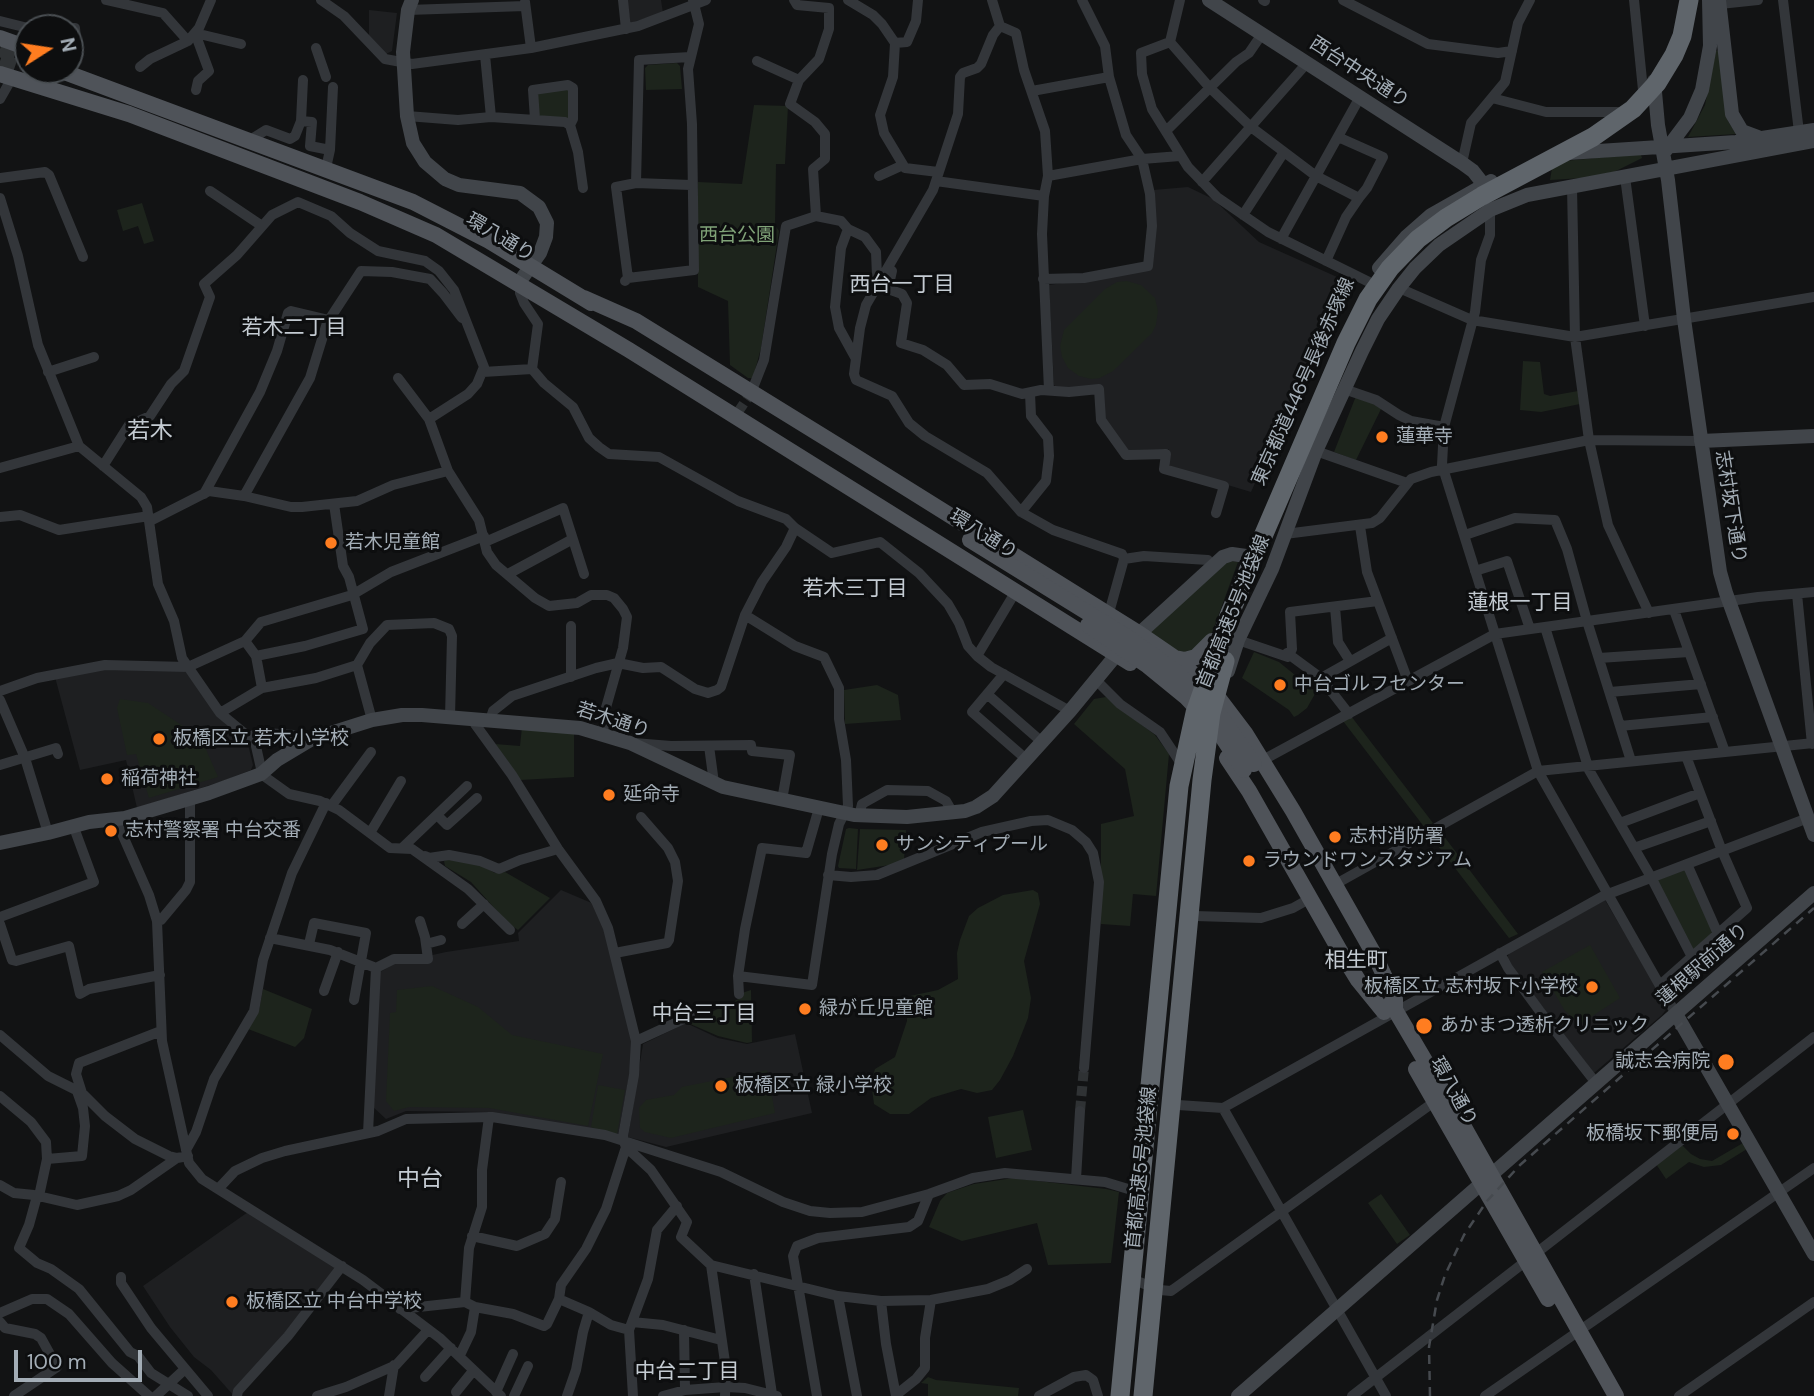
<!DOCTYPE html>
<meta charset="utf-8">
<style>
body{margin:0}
#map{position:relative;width:1814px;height:1396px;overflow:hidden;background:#121314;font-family:"DM Sans",sans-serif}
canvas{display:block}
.north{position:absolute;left:14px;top:14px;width:70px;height:70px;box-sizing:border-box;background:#0d0e0f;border:2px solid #494e52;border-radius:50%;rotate:78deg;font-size:19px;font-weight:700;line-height:28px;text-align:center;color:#a3adb6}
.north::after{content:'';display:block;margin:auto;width:24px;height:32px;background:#ff7d20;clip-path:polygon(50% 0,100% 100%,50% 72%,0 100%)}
.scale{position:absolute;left:14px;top:1350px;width:128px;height:32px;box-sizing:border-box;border:4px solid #a3adb6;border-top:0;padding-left:9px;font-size:21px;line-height:24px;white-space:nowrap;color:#a3adb6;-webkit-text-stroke:5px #0d0e0f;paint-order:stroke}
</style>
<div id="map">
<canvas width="1814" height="1396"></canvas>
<div class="north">N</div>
<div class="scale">100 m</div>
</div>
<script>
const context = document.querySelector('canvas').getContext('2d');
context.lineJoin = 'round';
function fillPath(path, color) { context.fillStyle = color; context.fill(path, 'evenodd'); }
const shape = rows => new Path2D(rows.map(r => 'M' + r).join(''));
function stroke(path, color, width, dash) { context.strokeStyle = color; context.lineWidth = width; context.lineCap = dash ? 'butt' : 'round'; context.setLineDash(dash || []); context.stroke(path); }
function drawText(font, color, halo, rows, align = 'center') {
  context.font = font + ' "DM Sans","Noto Sans JP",sans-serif'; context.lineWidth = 6; context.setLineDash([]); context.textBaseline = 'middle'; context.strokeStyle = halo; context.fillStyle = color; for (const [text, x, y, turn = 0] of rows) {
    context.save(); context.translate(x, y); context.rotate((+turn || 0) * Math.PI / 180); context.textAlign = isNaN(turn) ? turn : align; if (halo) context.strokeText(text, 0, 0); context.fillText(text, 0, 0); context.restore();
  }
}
fillPath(shape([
 [627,0,661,0,663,13,630,23],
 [369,10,397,13,392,51,386,54,369,38],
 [1188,187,1213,199,1259,242,1346,281,1251,492,1171,468,1168,463,1169,449,1127,450,1104,417,1102,388,1057,388,1054,385,1049,285,1152,269,1155,224,1153,190],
 [104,668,182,670,188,673,247,740,253,765,251,770,223,781,137,808,126,760,80,770,55,677],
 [561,890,594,904,604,926,632,1039,631,1066,618,1135,488,1112,406,1111,386,1119,373,1107,380,972,396,963,446,952,519,941,518,933],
 [1605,900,1668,1007,1662,1015,1594,1073,1512,968,1507,958,1509,953],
 [686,1023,718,1038,747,1044,795,1034,812,1113,666,1147,628,1137,643,1044],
 [248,1212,334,1266,335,1270,234,1396,211,1370,194,1357,170,1327,143,1286]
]), '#1e1f21');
fillPath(shape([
 [1719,50,1728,121,1736,134,1688,137,1705,105,1716,51],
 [677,63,680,66,682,89,646,90,645,68,648,65],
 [567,88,570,91,568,119,540,116,537,114,538,92],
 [754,105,788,106,785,164,776,164,775,225,779,231,761,348,753,378,748,378,730,365,728,301,698,287,698,182,742,184],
 [1629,155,1641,155,1642,158,1614,172,1583,178,1550,180,1553,162],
 [142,203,154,241,144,244,138,226,123,231,117,210],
 [1127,281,1141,285,1155,298,1158,311,1156,325,1152,333,1113,371,1100,378,1091,379,1079,376,1068,368,1062,357,1060,346,1064,330,1105,289,1117,282],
 [1523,361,1540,362,1544,394,1550,396,1578,391,1580,404,1541,412,1520,410],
 [1356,396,1382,407,1356,460,1334,452],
 [1222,560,1238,562,1209,641,1190,657,1151,637,1151,628],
 [1254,652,1279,662,1316,692,1307,708,1298,715,1294,717,1289,710,1242,678],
 [877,685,898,695,901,720,845,724,844,690],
 [1106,697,1155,735,1169,754,1156,896,1133,894,1130,926,1101,924,1101,824,1134,816,1125,769,1074,724,1094,699],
 [120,699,148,703,201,738,218,777,149,798,136,754,127,755,117,708],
 [1351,716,1433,823,1425,828,1343,721],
 [522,727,574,733,574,777,520,780,495,744,520,746],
 [849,828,858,829,856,869,839,868,838,866,846,829],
 [860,829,906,830,904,860,890,865,857,870],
 [1440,831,1518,934,1509,938,1431,837],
 [447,859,480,865,495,873,505,872,550,898,518,930,507,922,471,882,445,866,444,861],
 [1684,868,1715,933,1696,950,1692,949,1658,883,1658,879],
 [1033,890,1038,893,1040,904,1024,961,1031,998,1028,1018,1013,1056,1000,1080,992,1090,977,1093,961,1089,931,1098,909,1114,890,1114,874,1104,871,1082,875,1069,895,1057,907,1021,906,999,910,996,938,990,958,979,957,953,960,940,969,916,978,908,1003,895],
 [1590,945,1620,998,1580,1024,1565,1011,1542,972],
 [432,986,478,1007,512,1035,603,1054,588,1126,489,1108,409,1107,394,1111,386,1101,390,1013,396,1012,397,990],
 [263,989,312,1009,304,1038,295,1047,248,1029,259,1010],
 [751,990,752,1042,747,1043,718,1036,688,1023,741,998,742,993],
 [767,1070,775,1113,671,1138,645,1132,640,1128,639,1108,646,1100,674,1095,682,1087],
 [598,1085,625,1090,617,1134,591,1127],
 [1023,1110,1032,1150,996,1158,988,1117],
 [1743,1143,1747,1149,1721,1165,1704,1167,1689,1162,1666,1179,1656,1164,1681,1144,1691,1154,1700,1159,1712,1161],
 [1013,1178,1106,1189,1119,1192,1111,1263,1048,1265,1037,1223,962,1241,929,1227,940,1201,947,1193,974,1184],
 [1381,1194,1410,1235,1397,1244,1368,1203],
 [928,1377,936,1380,1019,1388,1018,1396,928,1396,928,1384,921,1383]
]), '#1d241c');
stroke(shape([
 [738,412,751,393],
 [1080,1111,1084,1068]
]), '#2f3234', 10, [10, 5]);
stroke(shape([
 [0,49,23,57],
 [0,61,20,68]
]), '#2f3234', 16, [16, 8]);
stroke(shape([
 [106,0,163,13,188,41],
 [321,0,344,16,385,59,412,64,531,48,638,26,706,0],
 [623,0,626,29],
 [794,0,797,5,829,8,829,29,819,59,799,80,790,104,815,122,825,134,825,159,813,169,816,216],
 [848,0,873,15,882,24,895,43,893,77,880,115,884,133,905,168,938,172],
 [992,0,1000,26],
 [1180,0,1170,42,1210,88,1251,127,1316,176,1359,198,1346,217,1326,261],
 [1263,0,1265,1],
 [1343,0,1428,44,1498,53,1512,51],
 [1634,0,1643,90],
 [1783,0,1799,132],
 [525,2,531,48],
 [1720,4,1758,0],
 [408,10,525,6],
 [0,21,28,28],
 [1000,26,993,35,981,64,977,68,963,73,960,77,958,114,933,190,866,305,860,328,854,374,856,380,892,396,909,423,925,436,987,473,1021,512,1053,530,1122,554,1124,559],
 [1000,26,1016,33,1024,70,1045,131,1048,176,1044,196,1042,234,1049,390],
 [70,29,75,28,77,48],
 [195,33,209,71,198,81,196,90],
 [195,33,241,44],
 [1170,42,1141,53,1142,74,1152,109,1188,167,1217,197,1268,232,1369,282],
 [895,43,907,42,916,21,918,0],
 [316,48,326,77],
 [485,55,491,117,565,122,570,125,578,152,583,188],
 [757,61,799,80],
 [140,67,150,59,188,41,199,28,211,0],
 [1032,91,1109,77],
 [1492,98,1546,112,1617,112],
 [0,99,8,85],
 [407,116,458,120,491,117],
 [535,119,533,90,568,85,573,88,573,119,570,125],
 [301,121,312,122,310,146,330,150,326,168],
 [1166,131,1236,62,1249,53,1262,34],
 [1338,137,1383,157,1367,188,1359,198],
 [250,140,266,130,290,139,295,136,301,121,303,80],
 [330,150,333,87],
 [1462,163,1471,123,1505,82,1518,23,1530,0],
 [879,176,903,165],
 [1048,176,1142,159,1180,156],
 [1625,177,1645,326],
 [0,178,45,172,49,175,83,257],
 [936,181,1044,196],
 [1202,182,1307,63],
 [636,183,639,60,690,57],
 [1572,187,1575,337,1589,440,1608,525,1649,613],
 [210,191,262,226],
 [0,198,18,256,38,345,79,446,141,497,147,507,158,584,174,621,182,658,220,713,255,742,262,773],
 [1490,210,1490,235,1481,260,1475,312,1444,427,1442,465,1538,771,1676,1014],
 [1243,215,1284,152],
 [848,229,841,248,835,307,839,328,855,357],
 [1281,239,1360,97],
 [892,271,888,289,902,294,907,303,901,343,923,350,947,365,964,385,990,384,1022,394,1041,390,1069,392,1099,389,1101,420,1126,455,1166,454,1164,469,1224,486,1216,513],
 [628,278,694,270,692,124,688,69,699,24,693,0],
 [1043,279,1084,278,1148,266,1152,226,1150,194,1142,159,1126,135,1109,77,1105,46,1082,0],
 [625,281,628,278,616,187,636,183,691,185],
 [521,286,520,293,524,303,538,324,532,369,544,383,573,407,589,438,599,447,609,454,659,457,738,501,786,519,795,528,832,553,880,542,919,573,948,604,959,623,968,646,977,656,991,667,1070,711],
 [1399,288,1472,320,1575,337,1814,297],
 [48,372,94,357],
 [483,372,532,369],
 [398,378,429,419,448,471,479,520,487,552,496,565,535,598,549,606,577,603,591,595,607,595,614,598,623,609,627,617,623,648,605,711,603,734],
 [1344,389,1376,400,1399,415,1411,421,1444,427],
 [751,393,764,360,786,226,816,216,841,221,848,229,865,237,876,252,877,276,874,289],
 [1316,451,1407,483],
 [103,466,129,425,150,416,171,384,184,371,210,297,204,284,237,255,272,215,298,202,331,216,350,233,378,251,425,261,439,271,454,290,484,367,477,384,468,394,429,419],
 [0,468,79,446],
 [204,494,260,392,277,351,288,313,291,311,329,320],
 [244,496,310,378,327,323,361,271,392,272,430,279,443,293,462,318],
 [1021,512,1046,481,1049,456,1048,438,1031,416,1030,393],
 [0,517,20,515,59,530,149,516],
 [150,521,209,491,244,496,291,507,302,507,357,501,393,485,448,471],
 [1360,526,1367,572,1408,681],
 [1285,534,1372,523,1380,518,1411,479,1431,472,1589,440,1701,441],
 [1465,535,1515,518,1555,520,1567,549,1587,621,1631,761],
 [485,542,563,508,584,574],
 [1475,571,1507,561,1530,629],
 [508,574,571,540],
 [1797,594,1812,744],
 [1335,607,1338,642,1350,661],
 [1674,610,1725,752],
 [1107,620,1124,559,1144,556,1208,560],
 [1545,627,1589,770,1651,877,1692,957],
 [1238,640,1288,657,1292,649,1290,612,1378,601],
 [245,641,256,656,262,688],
 [1287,653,1321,678,1349,714],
 [256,656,305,646,363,629,349,577,343,566,334,504],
 [977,656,1016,591],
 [1599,658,1689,652],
 [357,665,372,720],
 [1004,674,972,712,1026,759],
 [571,677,571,626],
 [1321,678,1392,638],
 [1096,680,1120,704,1160,732,1180,762],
 [0,691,37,678,105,665,188,667,245,641,261,622,352,595,391,572,484,536],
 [1610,692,1701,684],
 [987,694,1042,742],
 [0,700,25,758,48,833],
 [220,713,262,688,316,678,357,665,370,643,387,625,434,623,449,629,452,636,450,717],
 [475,719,475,724,512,775,558,849,596,901,608,928,636,1041,634,1075,623,1136,624,1142,626,1147,651,1170,687,1222,681,1237,711,1265],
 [490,720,493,711,512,696,596,668,618,663,643,668,661,667,695,689,708,693,717,690,721,687,745,615,762,582,786,547,795,528],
 [1620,726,1713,717],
 [251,737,257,733,266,733,294,735,306,741],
 [634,743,671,746,751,745,752,751,790,755,782,800],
 [709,746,714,783],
 [1263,760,1495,634,1758,597,1814,592],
 [0,765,56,748,58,754],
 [261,774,289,794,320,801,339,810,390,848,412,849,468,889,510,930],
 [332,805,371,752],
 [437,815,447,825,477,798],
 [859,816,862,804,887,790,928,791,946,801,953,813],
 [116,820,149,895,157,921,162,1041,189,1163,202,1179,363,1280,441,1339,501,1396],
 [1620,823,1700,793],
 [370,833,401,781],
 [402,848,467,786],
 [1634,848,1711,821],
 [425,856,429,858,449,855,480,861,499,869,520,860,558,849],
 [1687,864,1718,934],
 [828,875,851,877,877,875,982,832,1031,821,1048,820,1072,830,1086,842,1093,853,1099,882,1084,1068],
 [1334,885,1538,771,1814,743],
 [1195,916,1261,918,1293,908,1309,899],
 [0,917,94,882,73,825],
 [161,920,186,890,190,882,190,799],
 [0,924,12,960,16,961,69,946,80,994,89,989,160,975],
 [462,924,484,904],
 [270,938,330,950,376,968,368,1133],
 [309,944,314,923,366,933,354,1000],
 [426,944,441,940],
 [615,953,667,943,669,940,678,881,675,862,668,848,641,817],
 [1500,953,1508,968,1539,1010,1596,1083],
 [376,968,394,959,428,959,425,937,420,921],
 [738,976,812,985,832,854,839,824,848,806,846,760,839,719,839,688,824,657,795,646,745,615],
 [1660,985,1747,908,1722,851,1686,756],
 [324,991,338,952],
 [739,994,738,976,745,929,762,848,806,853,819,808],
 [0,1035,48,1076,82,1093,105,1116,135,1139,169,1156,177,1158,188,1156],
 [636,1041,699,1012],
 [82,1093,76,1074,79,1063,161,1031],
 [0,1096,31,1122,46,1142,47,1159,39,1196],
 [1178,1105,1223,1108,1386,1396],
 [1223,1108,1603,896,1808,818],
 [186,1150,196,1132,214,1079,254,1011,263,960,292,873,326,803],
 [47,1159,82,1156,85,1126,83,1108,77,1091],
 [1076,1179,1080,1111],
 [0,1185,14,1193,34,1195,77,1205,118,1196,131,1190,177,1158],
 [219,1188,235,1171,262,1158,285,1151,378,1131,406,1119,492,1117,605,1135,721,1172,783,1202,810,1211,830,1213,862,1212,929,1194,973,1178,1005,1173,1105,1182,1138,1192],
 [37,1196,29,1225,19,1248,37,1263,51,1269,79,1289,130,1352,138,1356,151,1373,188,1396],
 [472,1236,517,1246,545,1234,555,1219,561,1182],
 [1535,1254,1814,1037],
 [754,1274,772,1394],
 [121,1277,121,1283,151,1328,208,1396],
 [1129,1278,1160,1290,1171,1291,1434,1102],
 [838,1296,857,1396],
 [559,1299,589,1312,583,1332,576,1370,567,1396],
 [881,1301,886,1344,896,1396],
 [465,1302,469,1248,482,1207,482,1170,489,1117],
 [400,1309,465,1302,475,1307,513,1314,544,1326,547,1324,559,1299,561,1285,586,1249,606,1209,626,1147],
 [589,1312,611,1325,629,1330],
 [0,1313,32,1299,47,1299,69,1314,112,1363,149,1396],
 [0,1322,5,1328,35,1334,41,1338,57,1367,14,1396],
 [632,1322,663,1325,721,1340],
 [684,1330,685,1390],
 [460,1355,471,1332,475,1307],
 [425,1377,451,1348],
 [456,1392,473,1371],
 [496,1392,513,1354],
 [896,1395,916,1379,925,1368,925,1338,931,1300],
 [156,1396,185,1369],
 [237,1396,238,1391,288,1336,342,1266],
 [317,1396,346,1387,396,1365,428,1330],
 [389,1396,394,1365],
 [514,1396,528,1366],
 [633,1396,629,1330,648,1279,657,1230,677,1206],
 [663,1396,685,1390,726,1387,745,1388,777,1396],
 [725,1396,726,1369,711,1265,838,1296,881,1301,931,1300,988,1289,1010,1280,1027,1269],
 [817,1396,793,1256,797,1246,818,1238,909,1227,918,1221,929,1194],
 [1039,1396,1074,1377,1086,1375,1093,1380,1098,1396],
 [1352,1396,1526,1261],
 [1485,1396,1814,1168],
 [1679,1396,1814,1302]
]), '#33363a', 10);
stroke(shape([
 [412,0,408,10,403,52,407,116,413,143,425,162,445,179,459,185,520,193,539,207,547,223,546,237,540,253,523,277],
 [1209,0,1462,163,1473,171,1484,185,1486,194],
 [1719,0,1732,114,1742,131,1758,137],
 [1654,81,1658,125,1668,180,1684,319,1720,572,1726,593,1814,835],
 [1666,150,1690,118,1702,90,1710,46,1709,0],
 [1568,153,1736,142,1814,130],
 [1379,268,1406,237,1431,215,1491,181],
 [1701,441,1814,436],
 [1228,671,1238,640,1272,569,1316,451,1362,351,1378,319,1399,288,1415,268,1439,245,1490,210,1527,195,1814,141],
 [0,843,48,833,89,822,125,818,209,793,261,774,277,760,312,739,372,720,402,715,422,715,580,728,630,743,723,787,854,815,907,817,965,811,976,807,993,796,1070,711,1117,654,1223,557,1232,554,1246,556],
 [1676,1014,1814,1254],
 [1238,1396,1814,893]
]), '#41454a', 14);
stroke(shape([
 [0,38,28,48],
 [59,70,413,202,489,241,591,303],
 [0,74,129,114,360,202,436,235,629,350,1130,663],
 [584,298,636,321,850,453,1140,634,1175,658,1199,679,1220,700,1245,733,1293,811,1375,956,1395,999,1395,1011],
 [1175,658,1185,660,1196,657,1212,641],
 [1227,758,1249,791,1340,951,1358,980,1384,1012],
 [1391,1003,1464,1127,1616,1396],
 [1416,1069,1548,1299]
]), '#4f5359', 16);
stroke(shape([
 [1430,1396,1429,1347,1437,1300,1445,1275,1464,1235,1487,1201,1520,1165,1814,908]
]), '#464a4f', 2.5, [9, 7]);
stroke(shape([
 [970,540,1127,637,1175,671,1218,713,1254,764],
 [1088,625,1148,666,1186,697,1219,732,1244,770]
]), '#4f5359', 16);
stroke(shape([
 [1120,1396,1179,786,1195,713,1230,613,1346,343,1368,299,1390,268,1418,239,1446,218,1482,196,1593,137,1633,109,1657,83,1674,55,1682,36,1689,0],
 [1143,1396,1202,780,1211,713,1225,661]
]), '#5f656b', 19);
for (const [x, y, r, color] of [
 [1382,437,7,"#ff7d20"],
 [331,543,7,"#ff7d20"],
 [1280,685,7,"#ff7d20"],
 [159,739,7,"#ff7d20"],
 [107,779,7,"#ff7d20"],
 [609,795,7,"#ff7d20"],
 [111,831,7,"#ff7d20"],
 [1335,837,7,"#ff7d20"],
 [882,845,7,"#ff7d20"],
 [1249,861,7,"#ff7d20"],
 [1592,987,7,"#ff7d20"],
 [805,1009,7,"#ff7d20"],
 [1424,1026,9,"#ff7d20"],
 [1726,1062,9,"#ff7d20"],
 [721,1086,7,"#ff7d20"],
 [1733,1134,7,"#ff7d20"],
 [232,1302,7,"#ff7d20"]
]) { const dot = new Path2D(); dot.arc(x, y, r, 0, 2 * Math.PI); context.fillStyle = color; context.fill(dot); stroke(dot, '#0d0e0f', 2.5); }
drawText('19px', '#a3adb6', '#0d0e0f', [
 ["西台中央通り",1359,73,33],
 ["環八通り",500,238,31],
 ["東京都道446号長後赤塚線",1304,382,-66],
 ["志村坂下通り",1730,507,81],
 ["環八通り",983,535,32],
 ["首都高速5号池袋線",1234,612,-68],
 ["若木通り",613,721,18],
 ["蓮根駅前通り",1703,965,-41],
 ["環八通り",1453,1092,61],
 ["首都高速5号池袋線",1142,1168,-84]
]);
drawText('19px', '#80a378', '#0d0e0f', [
 ["西台公園",737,236]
]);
drawText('19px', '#a3adb6', '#0d0e0f', [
 ["蓮華寺",1396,437],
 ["若木児童館",345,543],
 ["中台ゴルフセンター",1294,685],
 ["板橋区立 若木小学校",173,739],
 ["稲荷神社",121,779],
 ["延命寺",623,795],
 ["志村警察署 中台交番",125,831],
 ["志村消防署",1349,837],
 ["サンシティプール",896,845],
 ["ラウンドワンスタジアム",1263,861],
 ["板橋区立 志村坂下小学校",1578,987,"right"],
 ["緑が丘児童館",819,1009],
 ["あかまつ透析クリニック",1440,1026],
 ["誠志会病院",1710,1062,"right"],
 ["板橋区立 緑小学校",735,1086],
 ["板橋坂下郵便局",1719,1134,"right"],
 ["板橋区立 中台中学校",246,1302]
], 'left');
drawText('21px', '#c4cbd2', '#0d0e0f', [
 ["西台一丁目",902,285],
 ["若木二丁目",294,328],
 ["若木三丁目",855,589],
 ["蓮根一丁目",1520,603],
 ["相生町",1356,961],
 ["中台三丁目",704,1014],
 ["中台二丁目",687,1372]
]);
drawText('23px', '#c4cbd2', '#0d0e0f', [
 ["若木",150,432],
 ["中台",420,1180]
]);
</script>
